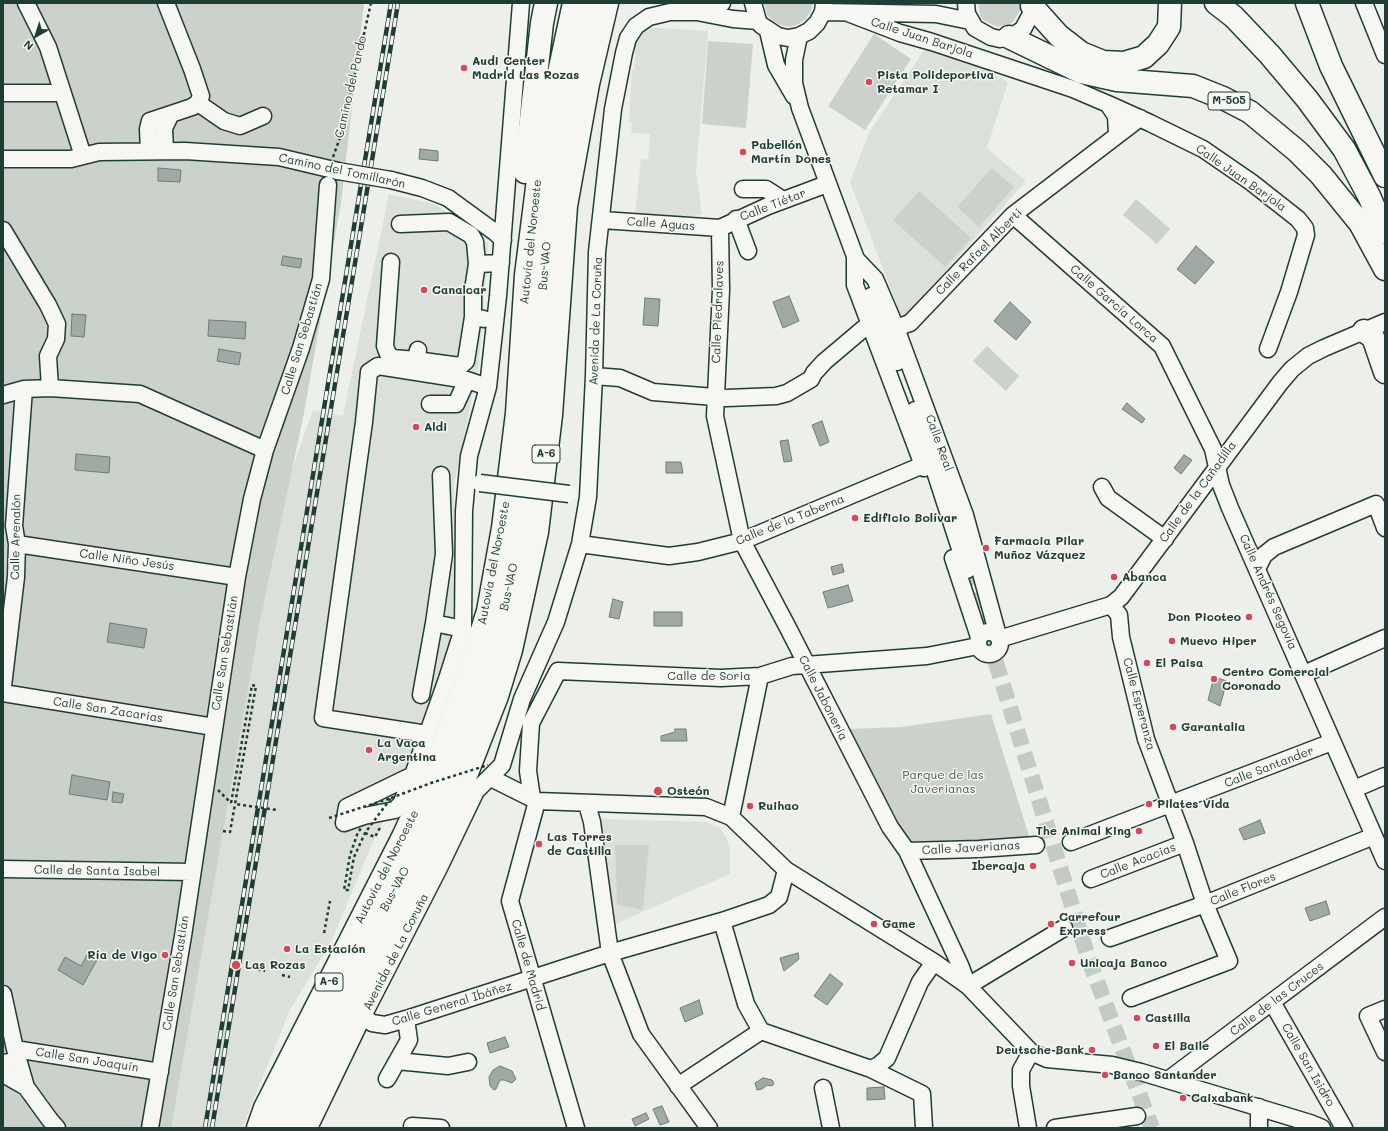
<!DOCTYPE html>
<meta charset="utf-8">
<style>
body{margin:0}
#map{position:relative;width:1388px;height:1131px;overflow:hidden;background:#edefea;font-family:Mali,sans-serif}
canvas{display:block}
.frame{position:absolute;inset:0;border:4px solid #1f3d34;pointer-events:none}
.north{position:absolute;left:16px;top:16px;width:40px;height:40px;-webkit-text-stroke:3px #f6f6f2;paint-order:stroke;rotate:219deg;font-size:11px;font-weight:700;line-height:16px;text-align:center;color:#1f3d34}
.north::after{content:'';display:block;margin:auto;width:14px;height:18px;background:#1f3d34;clip-path:polygon(50% 0,100% 100%,50% 72%,0 100%)}
</style>
<div id="map">
<canvas width="1388" height="1131"></canvas>
<div class="frame"></div>
<div class="north">N</div>
</div>
<script>
const context = document.querySelector('canvas').getContext('2d');
context.lineJoin = 'round';
function fillPath(path, color) { context.fillStyle = color; context.fill(path, 'evenodd'); }
const shape = rows => new Path2D(rows.map(r => 'M' + r).join(''));
function stroke(path, color, width, dash) { context.strokeStyle = color; context.lineWidth = width; context.lineCap = dash ? 'butt' : 'round'; context.setLineDash(dash || []); context.stroke(path); }
function drawText(font, color, halo, rows, align = 'center') {
  context.font = font + ' Mali,sans-serif'; context.lineWidth = 3; context.setLineDash([]); context.textBaseline = 'middle'; context.strokeStyle = halo; context.fillStyle = color; for (const [text, x, y, turn = 0] of rows) {
    context.save(); context.translate(x, y); context.rotate((+turn || 0) * Math.PI / 180); context.textAlign = isNaN(turn) ? turn : align; if (halo) context.strokeText(text, 0, 0); context.fillText(text, 0, 0); context.restore();
  }
}
fillPath(shape([
 [643,27,708,31,696,172,702,215,673,217,635,214,641,159,648,160,650,134,631,133,632,123,629,122,632,70,634,70,637,34],
 [926,47,967,60,1008,82,987,148,1026,181,906,315,901,316,850,182,869,133],
 [389,194,435,204,488,243,479,363,454,485,456,627,408,767,391,798,379,832,375,837,332,940,290,1010,242,1128,151,1128,249,589,313,410,343,416],
 [600,819,706,822,719,827,726,837,730,849,730,874,615,924,600,848]
]), '#dce0db');
fillPath(shape([
 [3,3,364,3,341,203,304,413,260,621,171,1128,3,1128],
 [764,3,813,3,811,11,806,19,799,24,790,27,781,25,773,21,767,15],
 [978,3,1020,3,1020,11,1012,23,998,27,985,21,980,16],
 [874,34,911,59,865,130,828,106],
 [708,41,753,44,746,128,702,124],
 [992,168,1014,187,979,227,957,207],
 [919,191,971,238,945,267,893,220],
 [1136,199,1170,229,1157,244,1123,215],
 [987,346,1019,376,1006,391,973,361],
 [991,714,1030,839,915,843,895,830,849,738,853,735,849,729,901,727],
 [615,845,649,845,643,910,617,905]
]), '#cbd2cc');
const water = shape([
 [420,149,438,151,438,161,419,159,420,149],
 [158,168,181,170,180,182,158,181,158,168],
 [1196,246,1214,262,1195,284,1177,269,1196,246],
 [283,256,302,259,300,268,281,265,283,256],
 [789,296,799,321,783,328,773,302,789,296],
 [645,298,660,299,658,326,643,325,645,298],
 [1010,302,1031,322,1016,340,994,321,1010,302],
 [72,314,86,315,84,337,71,336,72,314],
 [209,320,246,322,245,339,208,336,209,320],
 [219,349,241,353,239,365,217,361,219,349],
 [1127,403,1145,419,1142,423,1122,409,1127,403],
 [822,421,829,442,820,446,812,425,822,421],
 [788,440,792,461,784,462,780,441,788,440],
 [76,454,110,457,109,473,75,470,76,454],
 [1184,455,1192,460,1181,474,1174,468,1184,455],
 [666,462,681,462,683,473,666,473,666,462],
 [842,564,844,572,833,575,831,567,842,564],
 [848,585,853,601,828,608,823,592,848,585],
 [613,599,623,602,619,619,609,617,613,599],
 [654,612,682,612,682,626,654,626,654,612],
 [110,623,147,629,144,648,107,642,110,623],
 [1214,677,1227,681,1220,706,1208,700,1214,677],
 [675,729,686,729,687,741,661,741,661,736,675,732,675,729],
 [72,775,110,782,107,800,69,794,72,775],
 [113,792,124,794,122,803,112,802,113,792],
 [1260,820,1265,833,1244,840,1239,829,1260,820],
 [1326,901,1330,914,1310,921,1305,908,1326,901],
 [798,953,799,959,784,971,780,958,798,953],
 [87,955,97,960,83,985,58,970,65,957,81,966,87,955],
 [830,974,843,984,827,1005,814,996,830,974],
 [699,1000,703,1014,685,1022,680,1008,699,1000],
 [505,1037,509,1047,490,1053,487,1043,505,1037],
 [500,1066,512,1071,516,1079,512,1083,504,1080,500,1080,496,1089,494,1090,490,1086,489,1077,493,1070,500,1066],
 [763,1078,772,1080,774,1084,772,1086,767,1085,762,1089,757,1090,755,1083,763,1078],
 [884,1087,885,1099,867,1100,867,1088,884,1087],
 [662,1106,669,1122,660,1125,653,1109,662,1106],
 [646,1113,649,1119,635,1126,632,1119,646,1113]
]);
fillPath(water, '#9faaa4');
stroke(water, '#6c7e77', 1);
stroke(shape([
 [967,570,1089,960,1152,1128]
]), '#c4cbc6', 16, [16, 8]);
const minor = shape([
 [26,3,48,47,83,156],
 [166,3,192,69,201,96,198,103,192,107,171,114],
 [753,3,758,21,761,25,778,36,788,38,799,36,809,31,817,23,823,12,824,3],
 [966,3,967,14,975,28,991,37,1000,39,1016,34,1023,29,1031,14,1032,3],
 [1364,3,1385,55],
 [697,12,722,3],
 [823,12,936,14,970,21],
 [848,13,900,33,932,42,1073,89,1108,104,1116,116,1117,134],
 [768,31,776,65,794,96],
 [799,36,794,60,794,83,800,108,859,267],
 [3,93,61,93],
 [198,103,224,121,240,126,263,116],
 [1108,104,1150,123,1203,149,1251,182,1298,219,1305,228,1306,235,1289,292,1268,349],
 [149,151,148,129,150,121,171,114,164,128,165,151],
 [3,159,71,159,99,152,185,151,279,157,338,171],
 [391,180,422,188,448,198,496,233,503,240],
 [743,189,766,189,783,200],
 [1013,215,1162,346,1213,449,1221,485,1230,508,1385,861],
 [736,219,748,251],
 [602,220,720,228,768,206,827,184],
 [400,224,449,222,471,235,475,242,477,264],
 [720,228,721,290,715,416,742,541,787,626,890,827,907,851,960,965,968,986,1064,928],
 [3,230,48,305,57,324,56,339,48,356,50,388],
 [855,258,875,279,896,328,965,515,999,639,1111,605,1121,597,1280,383,1292,369,1308,356,1324,348,1385,322],
 [855,258,855,285,924,468],
 [391,262,385,346,388,354,393,358,416,360],
 [871,296,897,362],
 [484,319,473,317,473,290,477,264,501,263],
 [896,328,910,323,1013,215,1140,118],
 [418,350,416,360,460,366,466,361,473,317],
 [594,376,620,378,653,392,727,398,776,396,787,393,811,379,814,373,824,362,863,329,871,325],
 [3,395,24,389,50,388,140,394,265,450],
 [430,404,456,404,467,380],
 [915,410,967,570],
 [1102,487,1108,498,1165,539],
 [17,544,237,577],
 [580,544,669,556,698,552,742,541,923,465],
 [953,558,979,637],
 [1258,567,1264,555,1274,547,1376,504,1385,528],
 [1111,605,1119,615,1121,637,1146,739,1185,843,1205,904,1229,961,1131,998],
 [434,623,463,629],
 '978 643a11 11 0 1 1 22 0a11 11 0 1 1-22 0Z',
 [1304,674,1385,638],
 [3,686,16,577,17,544,14,526,24,389],
 [3,693,214,727],
 [421,695,434,623,444,554,441,475],
 [427,734,323,718,364,422,369,372,378,366,467,380,488,387],
 [413,775,447,679,463,629,464,511,469,456,488,387,498,296,521,3],
 [413,775,401,804,395,810,364,816,344,823,347,807,413,775],
 [487,780,493,779,537,801,706,807,731,817,786,870,934,962,968,986,1031,1052,1047,1059,1112,1065,1141,1072,1310,1123,1322,1128],
 [1354,789,1385,776],
 [532,798,528,771,531,723,558,671,721,678,760,676,792,666,927,656,978,646],
 [537,801,510,901,576,1128],
 [587,804,592,822,610,953,641,1034,709,1128],
 [731,817,760,676],
 [1071,842,1332,742],
 [907,851,979,849,1036,845],
 [3,869,192,872],
 [1091,879,1185,843],
 [722,921,746,1004,761,1031],
 [1110,938,1205,904,1374,836],
 [3,994,15,1049,26,1087,50,1120,57,1128],
 [1272,1002,1344,1128],
 [1385,1009,1368,1016,1385,1052],
 [363,1016,372,1023,385,1025,406,1019,610,953,722,921,769,905,779,897,786,870],
 [761,1031,871,1069,879,1065,887,1058,920,982,934,962],
 [15,1049,160,1072],
 [397,1061,448,1066,468,1062],
 [3,1063,18,1061],
 [871,1069,922,1094,924,1128],
 [3,1074,26,1087],
 [387,1079,409,1040,406,1019],
 [1168,1080,1385,917],
 [678,1086,761,1031],
 [823,1088,831,1128],
 [1259,1107,1259,1128],
 [150,1128,183,936,237,577,252,499,265,450,301,348,321,279,328,185],
 [309,1128,363,1016,439,868,476,791,502,765,522,699,556,622,580,544,588,497,594,376,597,252,613,109,624,53,628,38,636,26,649,17,670,12,697,12,733,19,758,21],
 [412,1128,412,1126,441,1128],
 [1028,1128,1021,1086,1021,1070,1031,1052],
 [1055,1128,1137,1116]
]);
const highway = shape([
 [1216,3,1234,17,1270,55,1307,99,1344,149,1369,196,1385,232],
 [1307,3,1331,66,1385,176],
 [1032,6,1059,36,1081,53,1103,62,1124,63,1144,57,1158,44,1169,27,1170,3],
 [1009,37,1081,72,1117,80,1193,86,1223,98,1250,112,1297,151,1321,175,1360,223,1385,269],
 [525,172,542,23,546,3],
 [1364,331,1373,337,1385,372],
 [258,1128,265,1108,403,837,436,766,464,687,488,611,503,528,517,413,526,275,541,156,574,3],
 [275,1128,320,1033,418,846,462,746,494,649,508,598,521,526,531,450,543,281,557,163,566,108,591,3],
 [293,1128,336,1039,415,888,465,778,497,696,511,650,537,532,551,415,566,206,588,84,607,3]
]);
stroke(minor, '#1f3d34', 19);
stroke(highway, '#1f3d34', 25);
stroke(shape([
 [333,157,341,135,371,3],
 [218,790,231,803],
 [223,831,230,832,235,804],
 [365,833,375,837,381,826],
 [324,933,330,901],
 [246,967,265,971],
 [282,975,290,977]
]), '#1f3d34', 2.5, [3, 3]);
stroke(minor, '#f6f6f2', 16);
stroke(highway, '#f6f6f2', 22);
const rail = shape([
 [205,1128,391,3],
 [212,1128,398,3]
]);
stroke(rail, '#1f3d34', 4.5);
stroke(rail, '#f6f6f2', 3, [9]);
const minorBridge = shape([
 [338,171,391,180],
 [480,483,569,494]
]);
stroke(minorBridge, '#1f3d34', 19, []);
stroke(shape([
 [391,798,431,783,488,765],
 [231,803,252,685,256,686,235,804,277,810],
 [329,818,391,798,365,833,354,857,348,890,344,890,350,855,358,832,363,826]
]), '#1f3d34', 2.5, [3, 3]);
stroke(minorBridge, '#f6f6f2', 16);
for (const [x, y, r, color] of [
 [464,68,4,"#d1495b"],
 [869,82,4,"#d1495b"],
 [743,152,4,"#d1495b"],
 [424,290,4,"#d1495b"],
 [416,427,4,"#d1495b"],
 [855,518,4,"#d1495b"],
 [986,548,4,"#d1495b"],
 [1114,577,4,"#d1495b"],
 [1249,617,4,"#d1495b"],
 [1172,641,4,"#d1495b"],
 [1147,663,4,"#d1495b"],
 [1214,679,4,"#d1495b"],
 [1173,727,4,"#d1495b"],
 [369,750,4,"#d1495b"],
 [658,791,5,"#d1495b"],
 [1149,804,4,"#d1495b"],
 [750,806,4,"#d1495b"],
 [1139,831,4,"#d1495b"],
 [539,844,4,"#d1495b"],
 [1033,866,4,"#d1495b"],
 [874,924,4,"#d1495b"],
 [1051,924,4,"#d1495b"],
 [287,949,4,"#d1495b"],
 [165,955,4,"#d1495b"],
 [1072,963,4,"#d1495b"],
 [236,965,5,"#d1495b"],
 [1137,1018,4,"#d1495b"],
 [1156,1046,4,"#d1495b"],
 [1092,1050,4,"#d1495b"],
 [1105,1075,4,"#d1495b"],
 [1183,1098,4,"#d1495b"]
]) { const dot = new Path2D(); dot.arc(x, y, r, 0, 2 * Math.PI); context.fillStyle = color; context.fill(dot); stroke(dot, '#f6f6f2', 1.5); }
for (const [x, y, w] of [
 [1229,101,42],
 [546,454,28],
 [329,982,28]
]) { const box = new Path2D(); box.roundRect(x - w / 2, y - 9, w, 18, 3); context.fillStyle = '#f6f6f2'; context.fill(box); stroke(box, '#1f3d34', 1); }
drawText('bold 11px', '#1f3d34', null, [
 ["M-505",1229,101],
 ["A-6",546,454],
 ["A-6",329,982]
]);
drawText('12px', '#1f3d34', '#f6f6f2', [
 ["Calle Juan Barjola",922,38,18],
 ["Camino del Pardo",351,87,-77],
 ["Camino del Tomillarón",342,171,12],
 ["Calle Juan Barjola",1241,178,35],
 ["Calle Tiétar",773,205,-21],
 ["Calle Aguas",661,224,4],
 ["Autovía del Noroeste",531,242,-84],
 ["Calle Rafael Alberti",979,252,-45],
 ["Bus-VAO",545,266,-85],
 ["Calle García Lorca",1114,304,41],
 ["Calle Piedralaves",718,312,-88],
 ["Avenida de La Coruña",596,321,-88],
 ["Calle San Sebastián",302,339,-73],
 ["Calle Real",939,443,70],
 ["Calle de la Cañadilla",1198,492,-54],
 ["Calle de la Taberna",790,520,-22],
 ["Calle Arenalón",16,537,-89],
 ["Calle Niño Jesús",127,560,8],
 ["Autovía del Noroeste",494,563,-79],
 ["Bus-VAO",509,587,-78],
 ["Calle Andrés Segovia",1268,592,66],
 ["Calle San Sebastián",225,653,-81],
 ["Calle de Soria",709,676],
 ["Calle Jabonería",823,698,63],
 ["Calle Esperanza",1139,704,75],
 ["Calle San Zacarías",108,710,9],
 ["Calle Santander",1269,767,-21],
 ["Calle Javerianas",971,848,-3],
 ["Calle Acacias",1138,861,-21],
 ["Autovía del Noroeste",387,867,-63],
 ["Calle de Santa Isabel",97,871,1],
 ["Bus-VAO",395,889,-62],
 ["Calle Flores",1243,889,-22],
 ["Avenida de La Coruña",396,952,-63],
 ["Calle de Madrid",528,965,74],
 ["Calle San Sebastián",176,973,-81],
 ["Calle de las Cruces",1277,999,-37],
 ["Calle General Ibáñez",452,1004,-17],
 ["Calle San Joaquín",87,1060,9],
 ["Calle San Isidro",1308,1065,60]
]);
drawText('bold 12px', '#1f3d34', '#f6f6f2', [
 ["Audi Center",472,61],
 ["Madrid Las Rozas",472,75],
 ["Pista Polideportiva",877,75],
 ["Retamar I",877,89],
 ["Pabellón",751,145],
 ["Martín Dones",751,159],
 ["Canalcar",432,290],
 ["Aldi",424,427],
 ["Edificio Bolívar",863,518],
 ["Farmacia Pilar",994,541],
 ["Muñoz Vázquez",994,555],
 ["Abanca",1122,577],
 ["Don Picoteo",1241,617,"right"],
 ["Muevo Hiper",1180,641],
 ["El Paisa",1155,663],
 ["Centro Comercial",1222,672],
 ["Coronado",1222,686],
 ["Garantalia",1181,727],
 ["La Vaca",377,743],
 ["Argentina",377,757],
 ["Osteón",667,791],
 ["Pilates Vida",1157,804],
 ["Ruihao",758,806],
 ["The Animal King",1131,831,"right"],
 ["Las Torres",547,837],
 ["de Castilla",547,851],
 ["Ibercaja",1025,866,"right"],
 ["Carrefour",1059,917],
 ["Express",1059,931],
 ["Game",882,924],
 ["La Estación",295,949],
 ["Ría de Vigo",157,955,"right"],
 ["Unicaja Banco",1080,963],
 ["Las Rozas",245,965],
 ["Castilla",1145,1018],
 ["El Baile",1164,1046],
 ["Deutsche Bank",1084,1050,"right"],
 ["Banco Santander",1113,1075],
 ["Caixabank",1191,1098]
], 'left');
drawText('12px', '#415b52', '#f6f6f2', [
 ["Parque de las",943,775],
 ["Javerianas",943,789]
]);
</script>
